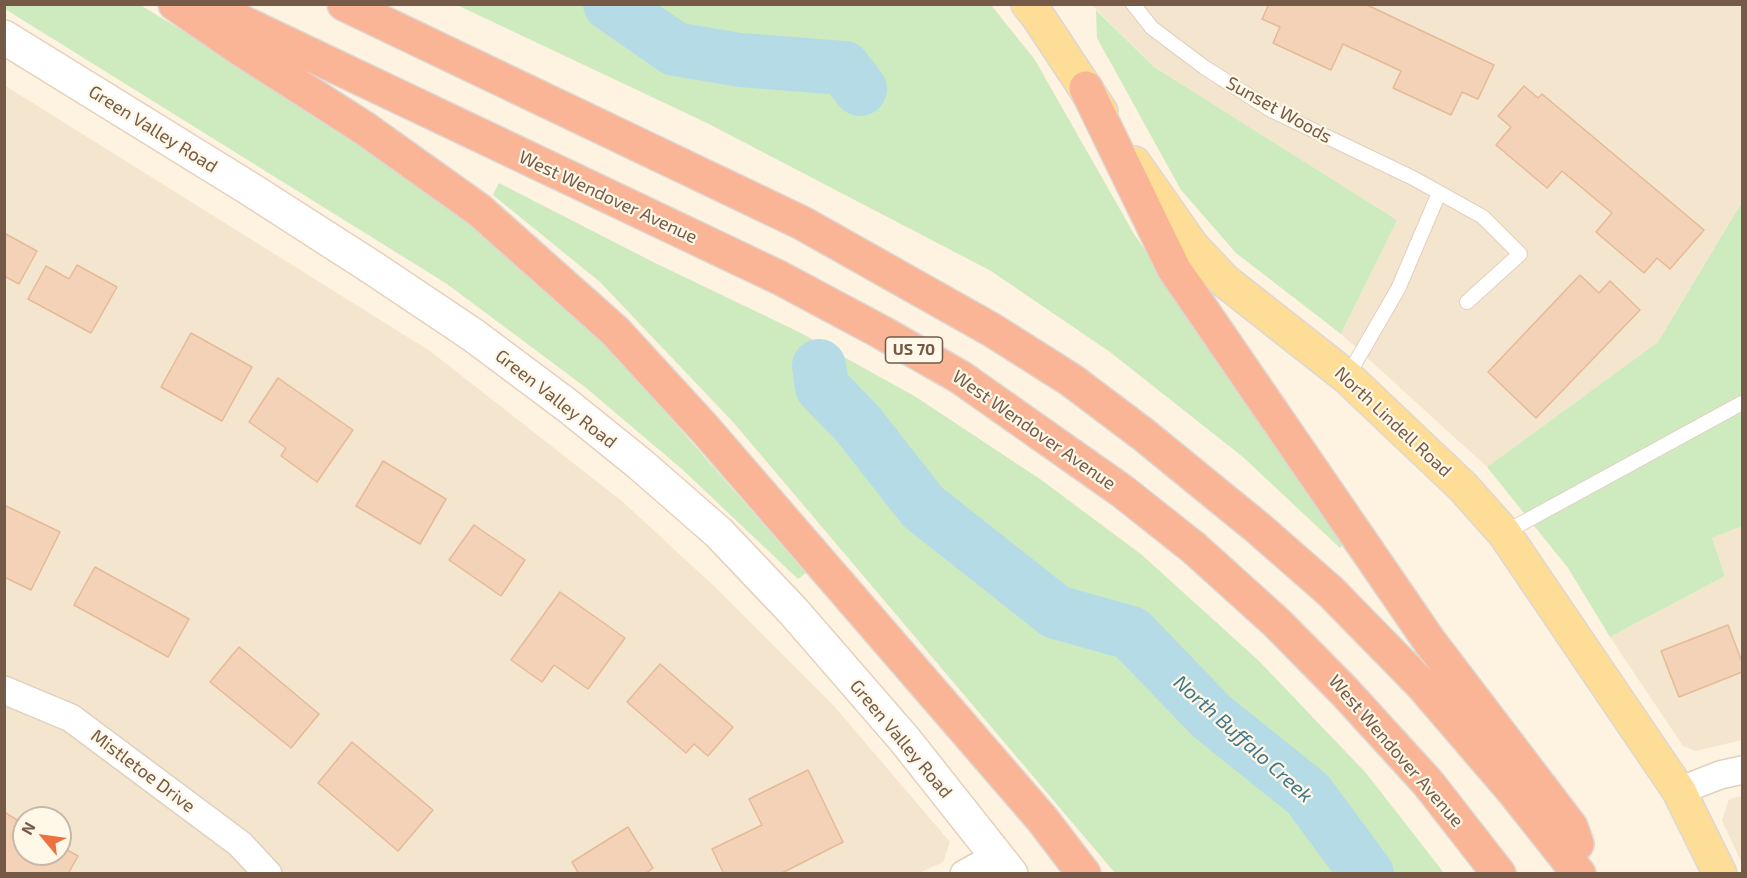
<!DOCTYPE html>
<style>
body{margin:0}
#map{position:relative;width:1747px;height:878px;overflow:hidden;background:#fdf3e0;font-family:"Exo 2",sans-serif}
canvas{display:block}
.frame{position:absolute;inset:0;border:6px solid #745a47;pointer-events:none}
.north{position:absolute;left:12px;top:806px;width:60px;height:60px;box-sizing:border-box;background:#fff7e7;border:2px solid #c7b8a7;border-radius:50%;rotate:299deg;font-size:16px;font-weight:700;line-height:24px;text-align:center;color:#745a47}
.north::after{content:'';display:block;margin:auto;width:21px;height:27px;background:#eb7141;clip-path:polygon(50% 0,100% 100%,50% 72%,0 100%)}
</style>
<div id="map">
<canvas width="1747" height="878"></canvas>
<div class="frame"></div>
<div class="north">N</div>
</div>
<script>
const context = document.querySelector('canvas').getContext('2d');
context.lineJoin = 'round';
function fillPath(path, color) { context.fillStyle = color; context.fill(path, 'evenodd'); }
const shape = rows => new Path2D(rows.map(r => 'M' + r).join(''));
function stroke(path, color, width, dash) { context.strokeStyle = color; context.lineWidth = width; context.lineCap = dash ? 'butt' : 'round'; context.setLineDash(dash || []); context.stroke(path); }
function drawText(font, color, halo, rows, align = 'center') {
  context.font = font + ' "Exo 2",sans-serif'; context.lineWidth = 4.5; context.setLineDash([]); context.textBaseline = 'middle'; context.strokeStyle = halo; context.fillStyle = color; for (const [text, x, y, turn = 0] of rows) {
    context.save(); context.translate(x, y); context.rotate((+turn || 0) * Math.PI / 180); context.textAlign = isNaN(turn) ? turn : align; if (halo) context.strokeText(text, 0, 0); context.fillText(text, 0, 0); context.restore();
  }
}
fillPath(shape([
 [1092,5,1742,5,1742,202,1658,342,1487,467,1341,334,1397,220,1154,67],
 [4,85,430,351,623,502,716,588,834,706,950,842,943,862,917,874,5,873],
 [24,818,60,818,60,854,24,854],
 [1742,526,1742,740,1696,751,1683,746,1610,637,1725,576,1712,538],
 [1742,796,1742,863,1722,821,1729,799]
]), '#f4e5ce');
fillPath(shape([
 [4,5,140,5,278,88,447,206,555,295,618,358,806,573,798,579,683,470,585,387,447,284,5,9],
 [457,5,991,5,1035,60,1134,234,1347,540,1340,548,1243,457,1110,352,991,271,707,123],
 [1096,10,1154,67,1397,220,1341,334,1236,253,1181,190,1097,38],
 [499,183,653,262,799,332,916,397,1040,479,1142,555,1259,661,1366,773,1444,873,1115,873,733,422,600,282,493,195],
 [1742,202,1742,526,1712,538,1725,576,1610,637,1568,568,1487,467,1658,342]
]), '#ceeabf');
stroke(shape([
 [610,4,675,49,740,60,844,68,860,89],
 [819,366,822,387,857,423,923,507,1056,612,1131,633,1212,717,1308,794,1367,874]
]), '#b5dce6', 54);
const building = shape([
 [1269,4,1365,4,1494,65,1478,99,1462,92,1451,115,1393,88,1401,71,1343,44,1331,70,1273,43,1280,27,1262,19,1269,4],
 [1524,86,1538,98,1542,94,1704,230,1670,269,1657,258,1644,273,1596,232,1612,213,1562,171,1547,188,1496,145,1511,127,1498,116,1524,86],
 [4,233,37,251,19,284,4,276,4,233],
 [77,265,117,287,91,333,28,299,46,266,69,279,77,265],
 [1580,275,1599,293,1610,281,1640,310,1536,418,1488,372,1580,275],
 [191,333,252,367,222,421,161,387,191,333],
 [278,378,353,430,317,482,281,456,286,448,249,422,278,378],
 [383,461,446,499,420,544,356,506,383,461],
 [4,505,60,532,31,590,4,577,4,505],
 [474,525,525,560,501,596,449,560,474,525],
 [95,567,189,619,168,657,74,605,95,567],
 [560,592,625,638,588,689,554,665,542,682,511,660,560,592],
 [1728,625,1742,662,1742,672,1679,697,1661,651,1728,625],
 [239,647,319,714,291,748,210,682,239,647],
 [660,664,733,727,708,756,694,744,686,753,627,702,660,664],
 [352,742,433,810,398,851,318,783,352,742],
 [808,770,843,842,780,874,724,874,712,849,762,825,749,799,808,770],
 [4,812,24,824,24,854,60,854,60,846,78,856,68,874,4,874,4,812],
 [628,827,653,868,645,874,579,874,572,862,628,827]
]);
fillPath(building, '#f3d2b7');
stroke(building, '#e6ba97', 1.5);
const service = shape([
 [1133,4,1152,28,1204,67,1271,110,1413,178,1483,217,1520,254,1467,302],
 [1347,377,1398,289,1439,193],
 [1504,533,1742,403]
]);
const minor = shape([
 [4,690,71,718,240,844,268,874],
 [1679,791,1720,775,1742,770],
 [964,874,997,856]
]);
const secondary = shape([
 [4,37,250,189,373,268,473,335,568,406,640,464,719,533,794,612,905,740,1011,874]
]);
const primary = shape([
 [1028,4,1039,18,1101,112],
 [1134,163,1192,246,1225,281,1347,377,1463,487,1504,533,1679,791,1720,874]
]);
const motorway = shape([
 [175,4,236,46,364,128,479,210,615,331,704,428,915,672,1042,819,1084,874],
 [204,4,780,278,881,332,960,377,1122,491,1194,548,1277,623,1345,692,1428,783,1499,874],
 [344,4,802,223,992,330,1071,380,1144,435,1258,528,1330,591,1423,686,1514,792,1579,874],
 [1086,88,1174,269,1430,642,1571,827,1577,844]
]);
stroke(service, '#e1d0bc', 16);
stroke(minor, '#e1d0bc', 30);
stroke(secondary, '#e6d1ba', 36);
stroke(primary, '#ded7d3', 36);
stroke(motorway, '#ded7d3', 36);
stroke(service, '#fff', 14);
stroke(minor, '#fff', 27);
stroke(secondary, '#fff', 33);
stroke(primary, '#fedd96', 33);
stroke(motorway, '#f9b595', 33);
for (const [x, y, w] of [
 [914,350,57]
]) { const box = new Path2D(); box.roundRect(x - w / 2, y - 13, w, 26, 4.5); context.fillStyle = '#fff7e7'; context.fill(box); stroke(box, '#745a47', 1.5); }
drawText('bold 16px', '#745a47', null, [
 ["US 70",914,350]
]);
drawText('18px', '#745a47', '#fff7e7', [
 ["Sunset Woods",1279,110,29],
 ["Green Valley Road",153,129,32],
 ["West Wendover Avenue",608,197,25],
 ["Green Valley Road",556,399,38],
 ["North Lindell Road",1393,422,43],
 ["West Wendover Avenue",1034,430,35],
 ["Green Valley Road",901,739,50],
 ["West Wendover Avenue",1396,751,49],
 ["Mistletoe Drive",143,771,37]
]);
drawText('italic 20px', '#417888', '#fff7e7', [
 ["North Buffalo Creek",1243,739,42]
]);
</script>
